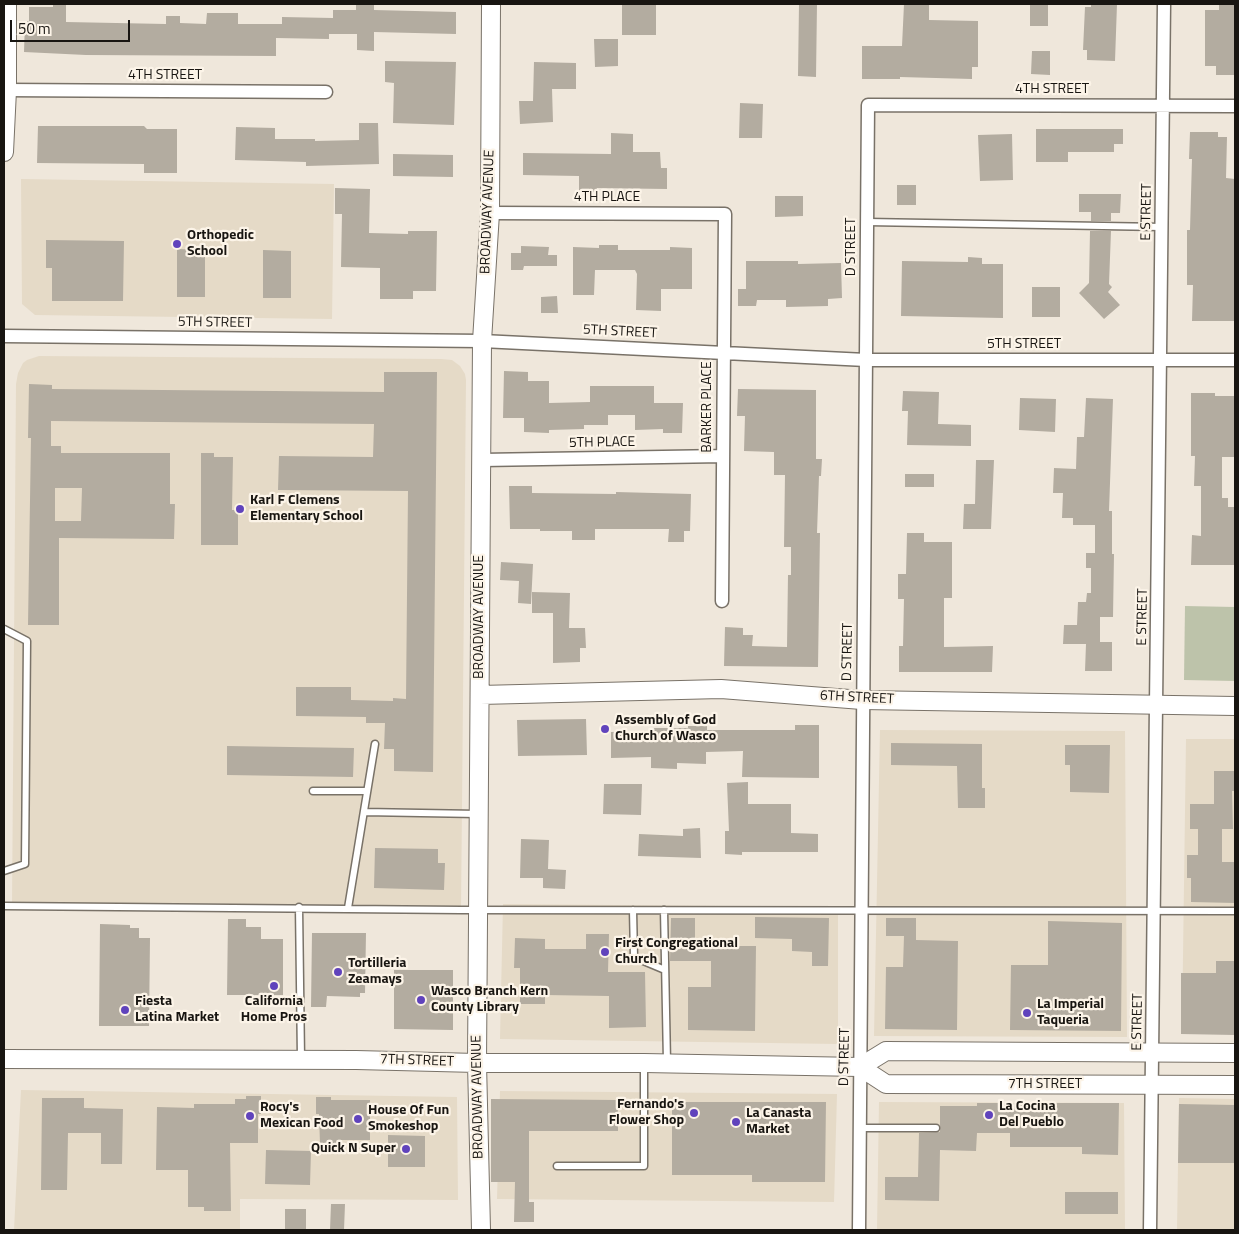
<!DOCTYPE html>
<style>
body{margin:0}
#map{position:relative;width:1239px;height:1234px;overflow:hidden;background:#efe7db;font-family:"Titillium Web",sans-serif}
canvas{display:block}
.frame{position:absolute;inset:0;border:5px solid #181511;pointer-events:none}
.scale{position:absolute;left:10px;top:20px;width:120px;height:22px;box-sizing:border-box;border:2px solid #181511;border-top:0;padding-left:6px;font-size:15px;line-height:18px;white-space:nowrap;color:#181511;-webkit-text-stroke:4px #fcf4e8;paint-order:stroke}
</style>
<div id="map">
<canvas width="1239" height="1234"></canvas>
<div class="frame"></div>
<div class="scale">50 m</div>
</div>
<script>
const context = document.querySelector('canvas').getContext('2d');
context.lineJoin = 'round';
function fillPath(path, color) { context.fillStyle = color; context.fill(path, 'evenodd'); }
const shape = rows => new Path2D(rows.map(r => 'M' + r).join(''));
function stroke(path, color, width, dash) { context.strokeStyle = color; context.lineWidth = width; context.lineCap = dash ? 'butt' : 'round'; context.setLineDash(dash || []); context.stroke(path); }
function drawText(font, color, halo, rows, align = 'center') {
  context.font = font + ' "Titillium Web",sans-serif'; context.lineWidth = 4.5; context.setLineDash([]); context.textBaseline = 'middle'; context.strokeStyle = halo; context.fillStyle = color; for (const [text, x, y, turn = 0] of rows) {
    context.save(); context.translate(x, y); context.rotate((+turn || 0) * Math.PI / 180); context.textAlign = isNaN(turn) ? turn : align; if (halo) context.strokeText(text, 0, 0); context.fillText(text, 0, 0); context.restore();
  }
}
fillPath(shape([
 [21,179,334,184,332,319,35,315,22,304],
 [39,356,441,359,452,360,460,366,465,374,466,380,461,910,12,906,16,384,18,373,23,363,27,360],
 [880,730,1125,731,1127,1037,874,1036],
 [1186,739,1235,739,1235,1030,1182,1029],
 [503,904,838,907,838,1044,500,1039],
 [21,1090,457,1097,458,1200,240,1199,240,1230,14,1230],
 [500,1091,837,1094,834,1202,497,1199],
 [1179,1098,1235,1099,1235,1230,1177,1230],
 [879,1102,1124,1103,1125,1230,877,1230]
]), '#e5dac7');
fillPath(shape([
 [1185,606,1235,607,1235,681,1184,680]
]), '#bdc3aa');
fillPath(shape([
 [53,4,66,4,66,22,166,24,166,16,180,16,180,23,206,24,207,13,238,13,238,24,282,24,282,17,333,18,333,10,356,10,356,4,374,4,374,10,456,12,456,34,374,32,374,51,357,50,357,34,329,34,329,39,276,38,276,56,86,55,24,52,25,21,29,21,29,7,53,7],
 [622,4,656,4,656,35,622,35],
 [799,4,817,4,816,77,798,76],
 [904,4,929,4,929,20,978,21,978,67,972,67,972,79,900,77,900,79,862,79,862,46,902,46],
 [1030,4,1048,4,1048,26,1030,26],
 [1091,4,1117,4,1115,61,1087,60,1087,50,1083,50,1085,7,1091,7],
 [1219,4,1235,4,1235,75,1216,75,1216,66,1205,66,1205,10,1219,10],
 [594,39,618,39,618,66,595,67],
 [1032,51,1050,51,1050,75,1031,74],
 [385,61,456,62,454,125,393,123,394,83,385,82],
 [534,62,576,63,576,89,552,89,553,122,520,124,519,101,533,101],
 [740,103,763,104,762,138,739,138],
 [359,123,378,123,379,164,306,166,306,162,235,160,236,127,275,128,275,139,315,139,315,141,359,140],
 [38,126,144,126,147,129,177,129,177,173,144,173,144,164,37,163],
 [1036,129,1123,129,1123,144,1114,144,1114,152,1068,152,1068,162,1036,162],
 [1190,132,1218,132,1218,137,1227,137,1226,178,1235,179,1235,321,1192,321,1193,285,1187,285,1187,230,1190,230,1192,159,1189,159],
 [611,133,633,134,633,152,660,152,661,168,667,168,667,189,597,188,597,192,579,192,579,176,523,175,523,153,611,154],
 [1012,134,1013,180,980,181,978,135],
 [393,154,453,155,453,177,393,176],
 [897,185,916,185,916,205,897,205],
 [335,188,370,189,369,233,408,234,408,231,437,231,436,291,413,291,413,299,380,299,380,268,341,267,342,214,335,214],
 [1079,194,1121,194,1120,213,1111,213,1111,221,1091,221,1091,212,1079,212],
 [775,196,803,196,803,216,775,217],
 [1090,231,1111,231,1109,284,1112,287,1108,292,1120,305,1104,319,1079,293,1089,283],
 [46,240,124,241,123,301,52,301,52,268,46,268],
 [599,245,618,245,618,250,670,250,670,247,692,248,692,289,661,289,661,311,636,310,637,274,635,270,595,270,594,295,573,295,573,247,599,248],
 [521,246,549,247,548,255,557,255,557,266,524,266,523,270,511,270,511,253,521,253],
 [177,249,205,250,205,297,177,297],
 [263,250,291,251,291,298,263,298],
 [968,257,982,258,982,264,1003,264,1003,318,901,316,902,261,968,262],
 [746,261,798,261,798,264,841,263,842,298,828,299,828,306,786,307,786,300,757,300,756,306,738,306,738,289,746,289],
 [1032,287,1060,287,1060,317,1032,317],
 [557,296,558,313,541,313,541,297],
 [504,371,528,372,528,381,549,381,549,403,590,402,590,386,654,386,654,403,683,403,682,433,663,433,663,429,635,430,635,415,608,415,608,425,584,425,584,429,549,430,549,433,524,432,524,418,503,418],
 [384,372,437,372,433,772,394,771,394,749,384,749,385,723,366,723,366,717,296,716,296,687,351,687,351,700,393,701,393,698,406,699,408,491,278,490,279,456,373,457,374,424,51,421,51,446,61,446,61,453,170,453,170,504,175,504,174,539,59,538,59,625,28,625,31,438,28,438,29,384,52,385,52,389,384,392],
 [55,488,82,488,81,521,55,521],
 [738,389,816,390,816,459,822,459,821,476,819,476,817,533,820,533,818,667,724,666,725,627,743,628,743,635,753,635,752,646,787,647,788,575,791,575,791,547,784,547,785,475,774,475,774,452,744,451,745,416,737,416],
 [903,391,939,392,938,424,971,425,971,446,907,445,908,411,902,411],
 [1191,393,1215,393,1215,396,1235,396,1235,457,1222,457,1222,498,1228,498,1228,507,1235,507,1235,565,1191,565,1192,535,1201,536,1201,486,1194,486,1195,456,1191,456],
 [1020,398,1056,399,1055,432,1019,430],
 [1086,398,1113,399,1109,511,1112,511,1112,554,1114,554,1113,617,1100,617,1100,642,1112,642,1112,671,1085,671,1086,644,1063,644,1064,625,1077,625,1078,602,1086,602,1087,593,1091,593,1091,568,1086,568,1086,553,1095,553,1095,525,1073,525,1073,518,1062,518,1063,493,1053,493,1054,468,1076,469,1077,437,1084,437],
 [201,453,214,453,214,457,233,457,232,510,238,510,238,545,201,545],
 [976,460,994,460,991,529,963,529,964,504,975,504],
 [905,474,934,474,934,487,905,487],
 [509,486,532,486,532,493,616,494,616,492,691,494,690,531,684,531,684,542,668,542,669,529,595,529,595,540,572,540,572,531,540,531,540,529,510,529],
 [907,533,924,533,924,542,952,542,952,598,944,598,944,647,993,646,992,672,899,672,899,646,903,646,904,599,898,599,898,574,906,574],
 [501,562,533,564,531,604,518,603,519,581,500,580],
 [532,592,570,593,569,628,585,628,586,648,580,648,580,662,553,663,553,613,532,613],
 [586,719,587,755,518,756,517,720],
 [795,725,819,725,819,778,742,777,743,751,706,752,706,764,677,763,677,769,651,768,651,757,611,758,611,732,652,731,652,728,688,728,688,726,707,726,707,730,795,730],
 [891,743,982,744,982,788,985,788,985,808,958,808,957,766,891,765],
 [1065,745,1110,745,1109,793,1070,792,1070,765,1065,765],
 [227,746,354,748,353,777,227,775],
 [1214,771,1235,771,1235,791,1232,791,1233,829,1222,829,1222,862,1235,862,1235,903,1191,902,1191,878,1187,878,1187,855,1198,855,1198,829,1190,829,1190,804,1214,804],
 [748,782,748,804,791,804,791,833,818,834,818,852,742,852,742,855,725,854,725,831,729,831,727,783],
 [604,784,642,784,641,815,603,814],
 [700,828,701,858,638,856,639,834,683,836,683,829],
 [521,839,549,840,548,869,566,870,565,889,543,888,543,878,520,878],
 [375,848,438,849,438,863,445,863,444,890,374,888],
 [755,917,829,918,828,966,812,966,812,952,792,951,792,939,755,938],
 [671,918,695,918,695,946,756,946,755,1031,688,1030,688,987,711,987,711,961,670,961],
 [886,918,916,918,916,940,958,941,957,1030,885,1029,886,967,903,967,904,936,886,936],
 [228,919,246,919,246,927,261,927,261,939,283,939,283,995,227,995],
 [1048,921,1122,923,1121,1031,1010,1030,1011,965,1048,965],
 [100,924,130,925,130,928,139,928,139,938,150,938,149,1026,99,1026],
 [312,933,366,933,365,993,360,993,360,997,327,996,326,1007,311,1007],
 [586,934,609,934,608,972,645,972,646,1027,609,1028,609,996,545,995,545,1004,520,1004,520,968,514,968,515,938,545,939,545,949,586,949],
 [1216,961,1235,961,1235,1035,1181,1034,1181,973,1216,973],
 [394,970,453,970,453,1030,394,1029],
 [246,1096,261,1096,261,1114,258,1114,258,1143,230,1143,231,1211,204,1211,204,1207,188,1207,188,1170,156,1170,157,1107,194,1108,194,1104,235,1104,235,1099,246,1099],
 [316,1097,331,1097,331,1100,370,1100,370,1140,341,1140,341,1144,320,1144,319,1114,316,1114],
 [42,1098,84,1098,84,1108,123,1109,122,1164,101,1164,101,1133,68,1133,67,1190,41,1190],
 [491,1099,618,1100,618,1131,529,1131,529,1202,534,1202,534,1222,514,1222,515,1182,491,1182],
 [672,1102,826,1102,825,1182,752,1182,752,1175,672,1175],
 [977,1103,1119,1103,1118,1155,1082,1154,1082,1147,1010,1147,1010,1133,977,1133,976,1151,940,1150,939,1201,885,1200,885,1177,918,1177,919,1133,940,1132,940,1106,977,1106],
 [1179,1104,1235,1105,1235,1163,1178,1163],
 [388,1135,425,1136,425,1167,388,1167],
 [266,1150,311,1151,310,1185,265,1184],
 [1065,1192,1118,1192,1118,1214,1065,1214],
 [331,1204,345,1204,344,1230,330,1230],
 [285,1209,306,1209,306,1229,285,1229]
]), '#b3aca0');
const lane = shape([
 [867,222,1162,227],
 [4,629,27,641,25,864,4,871],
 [313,791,367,791],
 [364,812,478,814],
 [4,906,461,910,1235,911],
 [299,907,301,1059],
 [348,908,375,744],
 [633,910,634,957,665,970],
 [664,910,667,1062],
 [859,1128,936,1128],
 [557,1166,644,1166,644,1065]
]);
const street = shape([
 [4,90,326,92],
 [490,213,725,214,722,601],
 [4,336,482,341,866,360,1235,360],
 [482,460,723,456],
 [859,1230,868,105,1235,106],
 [1150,1230,1164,4]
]);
const secondary = shape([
 [4,152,7,90,7,4],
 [480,695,721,689,862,700,1235,706],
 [4,1059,356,1060,477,1063,644,1063,860,1067,886,1051,1235,1053],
 [860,1067,886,1084,1235,1085],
 [481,1230,477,1063,482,341,490,213,491,4]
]);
stroke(lane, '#797268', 9);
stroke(street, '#797268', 15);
stroke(secondary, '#797268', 20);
stroke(lane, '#fff', 6);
stroke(street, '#fff', 12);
stroke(secondary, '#fff', 18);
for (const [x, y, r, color] of [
 [177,244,5,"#6043bc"],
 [240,509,5,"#6043bc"],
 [605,729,5,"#6043bc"],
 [605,952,5,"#6043bc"],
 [338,972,5,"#6043bc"],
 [274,986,5,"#6043bc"],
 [421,1000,5,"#6043bc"],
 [125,1010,5,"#6043bc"],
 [1027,1013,5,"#6043bc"],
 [694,1113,5,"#6043bc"],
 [989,1115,5,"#6043bc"],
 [250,1116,5,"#6043bc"],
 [358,1119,5,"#6043bc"],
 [736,1122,5,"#6043bc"],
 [406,1149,5,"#6043bc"]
]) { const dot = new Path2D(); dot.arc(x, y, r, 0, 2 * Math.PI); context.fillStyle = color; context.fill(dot); stroke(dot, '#fcf4e8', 2); }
drawText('14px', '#181511', '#fcf4e8', [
 ["4TH STREET",165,76],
 ["4TH STREET",1052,90],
 ["4TH PLACE",607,198],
 ["BROADWAY AVENUE",488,212,-88],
 ["E STREET",1147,212,-89],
 ["D STREET",852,247,-90],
 ["5TH STREET",215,323,1],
 ["5TH STREET",620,332,3],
 ["5TH STREET",1024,345],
 ["BARKER PLACE",708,407,-90],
 ["5TH PLACE",602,443,-1],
 ["BROADWAY AVENUE",480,617,-90],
 ["E STREET",1143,617,-89],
 ["D STREET",848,652,-89],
 ["6TH STREET",857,698,3],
 ["E STREET",1138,1022,-89],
 ["D STREET",845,1057,-89],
 ["7TH STREET",417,1061,2],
 ["7TH STREET",1045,1085],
 ["BROADWAY AVENUE",478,1097,-91]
]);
drawText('bold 14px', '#181511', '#fcf4e8', [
 ["Orthopedic",187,236],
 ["School",187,252],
 ["Karl F Clemens",250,501],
 ["Elementary School",250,517],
 ["Assembly of God",615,721],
 ["Church of Wasco",615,737],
 ["First Congregational",615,944],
 ["Church",615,960],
 ["Tortilleria",348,964],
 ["Zeamays",348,980],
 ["Wasco Branch Kern",431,992],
 ["County Library",431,1008],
 ["Fiesta",135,1002],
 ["Latina Market",135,1018],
 ["California",274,1002,"center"],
 ["Home Pros",274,1018,"center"],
 ["La Imperial",1037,1005],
 ["Taqueria",1037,1021],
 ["Fernando's",684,1105,"right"],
 ["Flower Shop",684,1121,"right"],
 ["La Cocina",999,1107],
 ["Del Pueblo",999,1123],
 ["Rocy's",260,1108],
 ["Mexican Food",260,1124],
 ["House Of Fun",368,1111],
 ["Smokeshop",368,1127],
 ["La Canasta",746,1114],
 ["Market",746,1130],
 ["Quick N Super",396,1149,"right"]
], 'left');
</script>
